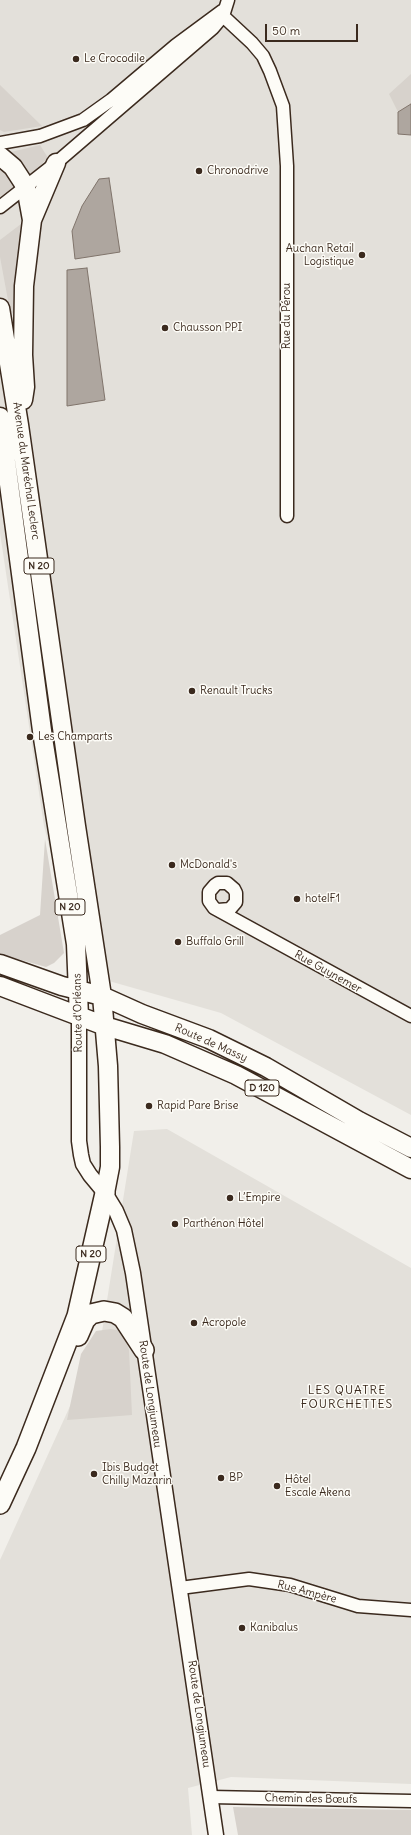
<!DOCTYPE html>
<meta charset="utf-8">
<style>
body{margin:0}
#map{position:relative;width:411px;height:1835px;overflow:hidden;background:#f1efea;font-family:Delius,sans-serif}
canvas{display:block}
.scale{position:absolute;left:265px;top:24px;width:93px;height:18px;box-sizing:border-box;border:2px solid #3b2a1e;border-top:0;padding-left:5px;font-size:12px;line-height:14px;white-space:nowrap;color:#3b2a1e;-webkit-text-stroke:3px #fdfcf7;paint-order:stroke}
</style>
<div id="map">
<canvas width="411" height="1835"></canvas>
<div class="scale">50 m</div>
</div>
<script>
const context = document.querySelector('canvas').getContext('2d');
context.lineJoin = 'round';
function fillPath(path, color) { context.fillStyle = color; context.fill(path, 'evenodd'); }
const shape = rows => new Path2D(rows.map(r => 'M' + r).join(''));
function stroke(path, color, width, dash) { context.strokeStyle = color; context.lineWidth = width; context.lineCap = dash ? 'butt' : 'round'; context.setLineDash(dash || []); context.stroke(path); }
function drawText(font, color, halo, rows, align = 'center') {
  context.font = font + ' Delius,sans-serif'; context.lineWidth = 3; context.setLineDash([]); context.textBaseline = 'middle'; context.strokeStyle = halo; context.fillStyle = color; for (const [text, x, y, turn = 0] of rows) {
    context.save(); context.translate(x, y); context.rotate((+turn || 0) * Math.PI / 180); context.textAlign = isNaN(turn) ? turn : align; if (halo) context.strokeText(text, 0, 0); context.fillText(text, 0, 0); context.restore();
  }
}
fillPath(shape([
 [0,0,411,0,411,1115,221,1013,81,973,44,826,0,533],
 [167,1129,411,1268,411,1784,231,1777,188,1788,192,1835,0,1835,0,1560,101,1338,134,1131]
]), '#e3e0da');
fillPath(shape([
 [411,74,411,104,398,112,389,94],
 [0,85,42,126,4,132,0,130],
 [40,145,48,158,29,176,7,153],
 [0,162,17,185,15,188,0,200],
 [21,224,18,310,14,314,10,311,0,257,0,240],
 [45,839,64,953,54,963,46,967,0,954,0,935,40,915],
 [111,1329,122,1331,129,1350,132,1415,67,1420,81,1354,96,1331],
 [233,1807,411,1810,411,1835,238,1835]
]), '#d7d2cc');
const water = shape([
 [411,104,411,135,398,134,398,112,411,104],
 [109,178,120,252,75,259,72,231,82,206,99,179,109,178],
 [87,268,105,400,67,406,67,270,87,268]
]);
fillPath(water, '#aea69f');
stroke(water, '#80746b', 1);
const minor = shape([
 [223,16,252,43,263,56,270,71,283,106,287,166,287,516],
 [0,143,40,136,83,120,111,100,176,45,222,11],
 [0,207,56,163,213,28,223,16,228,0],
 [218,910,230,909,236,902,236,893,234,889,227,883,218,883,215,885,209,892,209,901,214,908,411,1016],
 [180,1588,249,1579,290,1585,358,1606,411,1610],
 [211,1797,411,1801]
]);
const tertiary = shape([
 [79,1017,79,1141,81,1155,83,1164,90,1175,105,1193,116,1211,124,1230,133,1273,216,1835]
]);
const primary = shape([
 [0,156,13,167,26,187,32,220,24,286,23,355,25,387,23,400],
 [32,220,56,163],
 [0,308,19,425,76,826,102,996,108,1066,110,1147,110,1167,105,1193],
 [0,417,43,738,76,944,79,1017],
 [0,964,62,986,102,996,142,1014,209,1039,266,1067,359,1121,411,1148],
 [0,986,105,1026,165,1044,236,1075,411,1169]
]);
const trunk = shape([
 [78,1336,85,1320,91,1314,104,1311,115,1313,123,1318,144,1350],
 [0,1504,26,1448,77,1316,105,1193]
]);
stroke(minor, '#3b2a1e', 15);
stroke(tertiary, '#3b2a1e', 17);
stroke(primary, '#3b2a1e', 21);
stroke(trunk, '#3b2a1e', 22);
stroke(minor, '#fdfcf7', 12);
stroke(tertiary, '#fdfcf7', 14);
stroke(primary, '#fdfcf7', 18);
stroke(trunk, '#fdfcf7', 19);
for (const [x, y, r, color] of [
 [76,59,4,"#3b2a1e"],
 [199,171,4,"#3b2a1e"],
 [362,255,4,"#3b2a1e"],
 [165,328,4,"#3b2a1e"],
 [192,691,4,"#3b2a1e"],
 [30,737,4,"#3b2a1e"],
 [172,865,4,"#3b2a1e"],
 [297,899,4,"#3b2a1e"],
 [178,942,4,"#3b2a1e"],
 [149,1106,4,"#3b2a1e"],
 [230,1198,4,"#3b2a1e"],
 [175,1224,4,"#3b2a1e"],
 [194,1323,4,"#3b2a1e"],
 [94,1474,4,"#3b2a1e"],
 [221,1478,4,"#3b2a1e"],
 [277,1486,4,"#3b2a1e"],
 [242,1628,4,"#3b2a1e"]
]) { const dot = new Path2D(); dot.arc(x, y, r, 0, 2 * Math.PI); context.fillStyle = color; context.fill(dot); stroke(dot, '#fdfcf7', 1.5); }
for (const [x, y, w] of [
 [39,566,30],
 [70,907,30],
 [262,1088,34],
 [91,1254,30]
]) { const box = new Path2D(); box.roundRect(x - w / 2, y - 8, w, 16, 3); context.fillStyle = '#fdfcf7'; context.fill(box); stroke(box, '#3b2a1e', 1); }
drawText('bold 10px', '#3b2a1e', null, [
 ["N 20",39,566],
 ["N 20",70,907],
 ["D 120",262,1088],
 ["N 20",91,1254]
]);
drawText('11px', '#3b2a1e', '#fdfcf7', [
 ["Le Crocodile",84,59],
 ["Chronodrive",207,171],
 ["Auchan Retail",354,249,"right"],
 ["Logistique",354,262,"right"],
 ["Chausson PPI",173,328],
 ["Renault Trucks",200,691],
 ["Les Champarts",38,737],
 ["McDonald's",180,865],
 ["hotelF1",305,899],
 ["Buffalo Grill",186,942],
 ["Rapid Pare Brise",157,1106],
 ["L’Empire",238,1198],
 ["Parthénon Hôtel",183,1224],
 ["Acropole",202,1323],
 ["Ibis Budget",102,1468],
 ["Chilly Mazarin",102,1481],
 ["BP",229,1478],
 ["Hôtel",285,1480],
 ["Escale Akena",285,1493],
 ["Kanibalus",250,1628]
], 'left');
drawText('11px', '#3b2a1e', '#fdfcf7', [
 ["Rue du Pérou",287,316,-90],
 ["Avenue du Maréchal Leclerc",26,471,82],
 ["Rue Guynemer",328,972,29],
 ["Route d'Orléans",78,1013,-91],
 ["Route de Massy",211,1043,24],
 ["Route de Longjumeau",150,1394,82],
 ["Rue Ampère",307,1592,15],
 ["Route de Longjumeau",199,1714,82],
 ["Chemin des Bœufs",311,1799,1]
]);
context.letterSpacing = '1px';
drawText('12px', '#3b2a1e', '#fdfcf7', [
 ["LES QUATRE",347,1391],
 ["FOURCHETTES",347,1405]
]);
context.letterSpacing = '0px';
</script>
